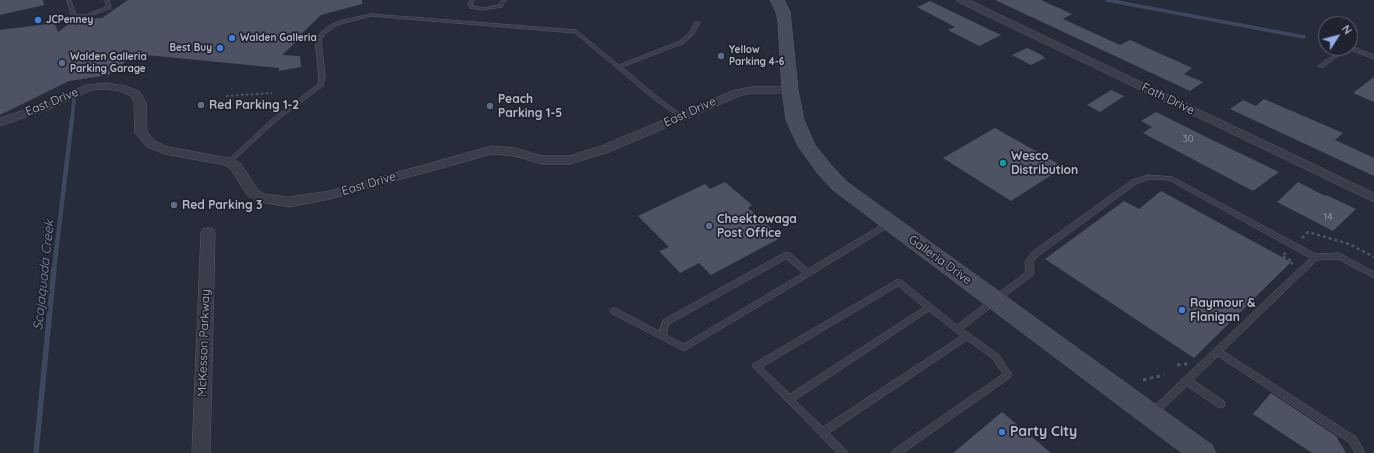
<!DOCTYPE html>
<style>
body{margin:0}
#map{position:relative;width:1374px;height:453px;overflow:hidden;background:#262c39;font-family:Quicksand,sans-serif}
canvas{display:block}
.north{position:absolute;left:1318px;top:16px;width:40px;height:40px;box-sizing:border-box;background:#1e232f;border:1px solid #5a5f6b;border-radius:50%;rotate:54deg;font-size:11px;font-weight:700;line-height:16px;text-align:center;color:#b5b9c5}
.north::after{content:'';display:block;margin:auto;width:14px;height:18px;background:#95abea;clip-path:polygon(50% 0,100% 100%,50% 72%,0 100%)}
</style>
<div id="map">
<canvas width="1374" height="453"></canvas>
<div class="north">N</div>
</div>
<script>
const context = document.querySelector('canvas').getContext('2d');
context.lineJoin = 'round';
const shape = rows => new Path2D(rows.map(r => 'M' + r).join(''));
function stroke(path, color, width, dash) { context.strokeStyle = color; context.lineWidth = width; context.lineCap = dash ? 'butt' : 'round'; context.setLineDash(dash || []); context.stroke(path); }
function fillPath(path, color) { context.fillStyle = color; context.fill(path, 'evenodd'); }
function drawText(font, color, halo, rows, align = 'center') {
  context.font = font + ' Quicksand,sans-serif'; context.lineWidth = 3.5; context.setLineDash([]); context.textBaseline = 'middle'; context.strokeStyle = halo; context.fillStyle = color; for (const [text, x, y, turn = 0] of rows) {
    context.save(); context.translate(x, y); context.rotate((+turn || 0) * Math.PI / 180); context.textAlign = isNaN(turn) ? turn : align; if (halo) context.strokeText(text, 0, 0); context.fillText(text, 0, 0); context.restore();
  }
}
stroke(shape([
 [1107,0,1304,37],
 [72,120,74,100]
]), '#3d4860', 3.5);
stroke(shape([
 [54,269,72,119]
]), '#3d4860', 4.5);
stroke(shape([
 [36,453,54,268]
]), '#3d4860', 5.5);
fillPath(shape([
 [0,0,43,0,44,5,0,15],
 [128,0,362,0,362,4,321,15,293,42,296,42,282,55,300,56,301,67,279,71,279,68,136,54,108,75,69,81,0,115,0,30,55,23,58,32,73,21,84,20,88,21,90,19,102,18],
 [995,0,1041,0,1072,14,1063,19,1120,45,1130,40,1192,68,1184,74,1203,82,1190,91],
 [930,1,982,26,1001,35,979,46,948,30,955,27,917,7],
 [1027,48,1040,54,1045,58,1031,65,1012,55],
 [1374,77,1374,102,1353,93],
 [1111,90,1124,96,1100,112,1087,105],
 [1264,99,1343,133,1335,140,1374,158,1374,176,1230,109,1243,100,1256,106],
 [1156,112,1202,135,1279,172,1253,191,1143,133,1152,127,1141,121],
 [995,128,1064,167,1011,201,943,158],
 [725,182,752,205,748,208,782,237,711,275,699,263,680,273,659,251,669,247,638,216,705,184,710,189],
 [1298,182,1325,196,1326,195,1356,209,1333,231,1277,202],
 [1161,191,1291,262,1194,358,1045,259,1124,201,1139,209],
 [1271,393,1336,436,1346,453,1312,453,1253,414],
 [1002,412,1051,453,953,453]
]), '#4d5363');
const lane = shape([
 [67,0,71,1,76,15,85,15,106,7,105,0,109,0,111,8,88,17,89,19,87,20,84,18,72,17,67,1,67,0],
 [470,0,474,0,472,4,474,6,483,8,498,5,502,0,506,0,502,7,483,10,470,8,468,4,470,0],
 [371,14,576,30,619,65,680,41,689,33,695,22,699,22,700,23,693,35,684,43,622,67,660,99,684,116,681,118,679,117,656,101,575,33,371,16,347,22,336,26,326,33,321,40,325,77,323,86,275,122,231,163,227,163,226,162,227,161,271,120,318,84,319,77,315,40,322,31,332,24,343,20,371,14],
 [1350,46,1374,55,1374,59,1348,49,1323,67,1319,67,1318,66,1343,48,1350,48,1350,46],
 [1148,175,1172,177,1316,254,1339,253,1374,272,1374,278,1338,259,1317,260,1223,351,1356,437,1364,451,1363,453,1355,453,1350,443,1218,356,1193,380,1224,401,1225,404,1224,407,1221,408,1218,407,1187,386,1157,415,1154,416,1151,415,1150,412,1151,409,1310,258,1169,180,1149,179,1136,184,1038,256,1033,262,1034,273,1033,275,963,329,999,355,1012,375,1011,377,903,453,891,453,893,450,1003,374,993,359,967,340,829,433,846,450,848,453,837,453,752,366,753,364,898,279,901,280,957,325,1026,272,1025,262,1032,252,1132,180,1148,175],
 [898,286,924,307,790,394,762,367,898,286],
 [929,311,961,336,823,427,795,400,929,311],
 [888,221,890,221,893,223,892,225,811,275,684,351,611,313,610,311,611,309,614,308,617,309,659,331,663,320,784,253,790,253,808,269,888,221],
 [786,259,803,273,684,344,666,335,669,324,786,259]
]);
const street = shape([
 [956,0,969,0,1374,193,1374,202,958,2,956,0],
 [106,83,126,86,140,92,146,103,147,132,155,141,168,147,234,159,241,164,258,190,264,194,289,197,330,191,492,146,515,148,542,156,569,156,601,146,735,90,752,87,790,87,794,88,796,90,794,92,790,93,752,93,742,95,609,152,570,164,542,164,514,156,492,154,330,199,289,207,261,202,248,196,231,170,225,165,165,154,147,147,135,133,134,103,131,96,120,91,106,89,92,90,49,109,0,126,0,118,41,105,86,85,106,83],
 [208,228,213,229,215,233,210,453,192,453,201,233,203,229,208,228]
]);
const secondary = shape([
 [770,0,784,0,790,12,798,90,804,120,815,145,832,166,847,182,1212,445,1216,453,1182,453,833,190,818,174,798,146,786,120,782,90,778,22,776,12,770,0]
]);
stroke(lane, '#575c68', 1);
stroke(street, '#575c68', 1);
stroke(secondary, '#575c68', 1);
stroke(shape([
 [226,96,272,93]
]), '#4a575b', 2, [2.5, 2.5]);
stroke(shape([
 [1302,238,1308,232,1349,244,1374,257],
 [1286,253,1282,256,1293,262,1291,264]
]), '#4a575b', 2.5, [3, 3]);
stroke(shape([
 [1177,365,1186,364,1188,362],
 [1143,380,1164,375]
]), '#4a575b', 3, [3.5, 3.5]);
fillPath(lane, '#393e4a');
fillPath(street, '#393e4a');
fillPath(secondary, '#484d5c');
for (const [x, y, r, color] of [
 [38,20,4,"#3f7fe0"],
 [232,38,4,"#3f7fe0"],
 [220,48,4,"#3f7fe0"],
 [721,56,4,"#5c6f8a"],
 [62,63,4,"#5c6f8a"],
 [201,105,4,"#5c6f8a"],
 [490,106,4,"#5c6f8a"],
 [1003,163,4,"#0f9aa8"],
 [174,205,4,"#5c6f8a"],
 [709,226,4,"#5c6f8a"],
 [1182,310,4,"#3f7fe0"],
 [1002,432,4,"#3f7fe0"]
]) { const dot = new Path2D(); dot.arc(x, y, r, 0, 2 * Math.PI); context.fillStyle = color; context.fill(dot); stroke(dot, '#1e232f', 1.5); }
drawText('bold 10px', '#b5b9c5', '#1e232f', [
 ["JCPenney",46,20],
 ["Walden Galleria",240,38],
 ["Best Buy",212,48,"right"],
 ["Yellow",729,50],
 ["Parking 4-6",729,62],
 ["Walden Galleria",70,57],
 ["Parking Garage",70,69]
], 'left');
drawText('10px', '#9ba0ac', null, [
 ["30",1188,139],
 ["14",1328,217]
]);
drawText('bold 12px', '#b5b9c5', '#1e232f', [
 ["Peach",498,99],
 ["Parking 1-5",498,113],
 ["Red Parking 1-2",209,105],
 ["Wesco",1011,156],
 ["Distribution",1011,170],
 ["Red Parking 3",182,205],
 ["Cheektowaga",717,219],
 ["Post Office",717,233],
 ["Raymour &",1190,303],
 ["Flanigan",1190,317]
], 'left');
drawText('12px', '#b5b9c5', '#1e232f', [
 ["Fath Drive",1168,99,26],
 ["East Drive",52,102,-22],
 ["East Drive",690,112,-24],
 ["East Drive",369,184,-16],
 ["Galleria Drive",940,260,36],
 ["McKesson Parkway",204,343,-88]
]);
drawText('italic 13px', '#808daa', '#1e232f', [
 ["Scajaquada Creek",44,275,-84]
]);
drawText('bold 14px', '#b5b9c5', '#1e232f', [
 ["Party City",1010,432]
], 'left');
</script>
